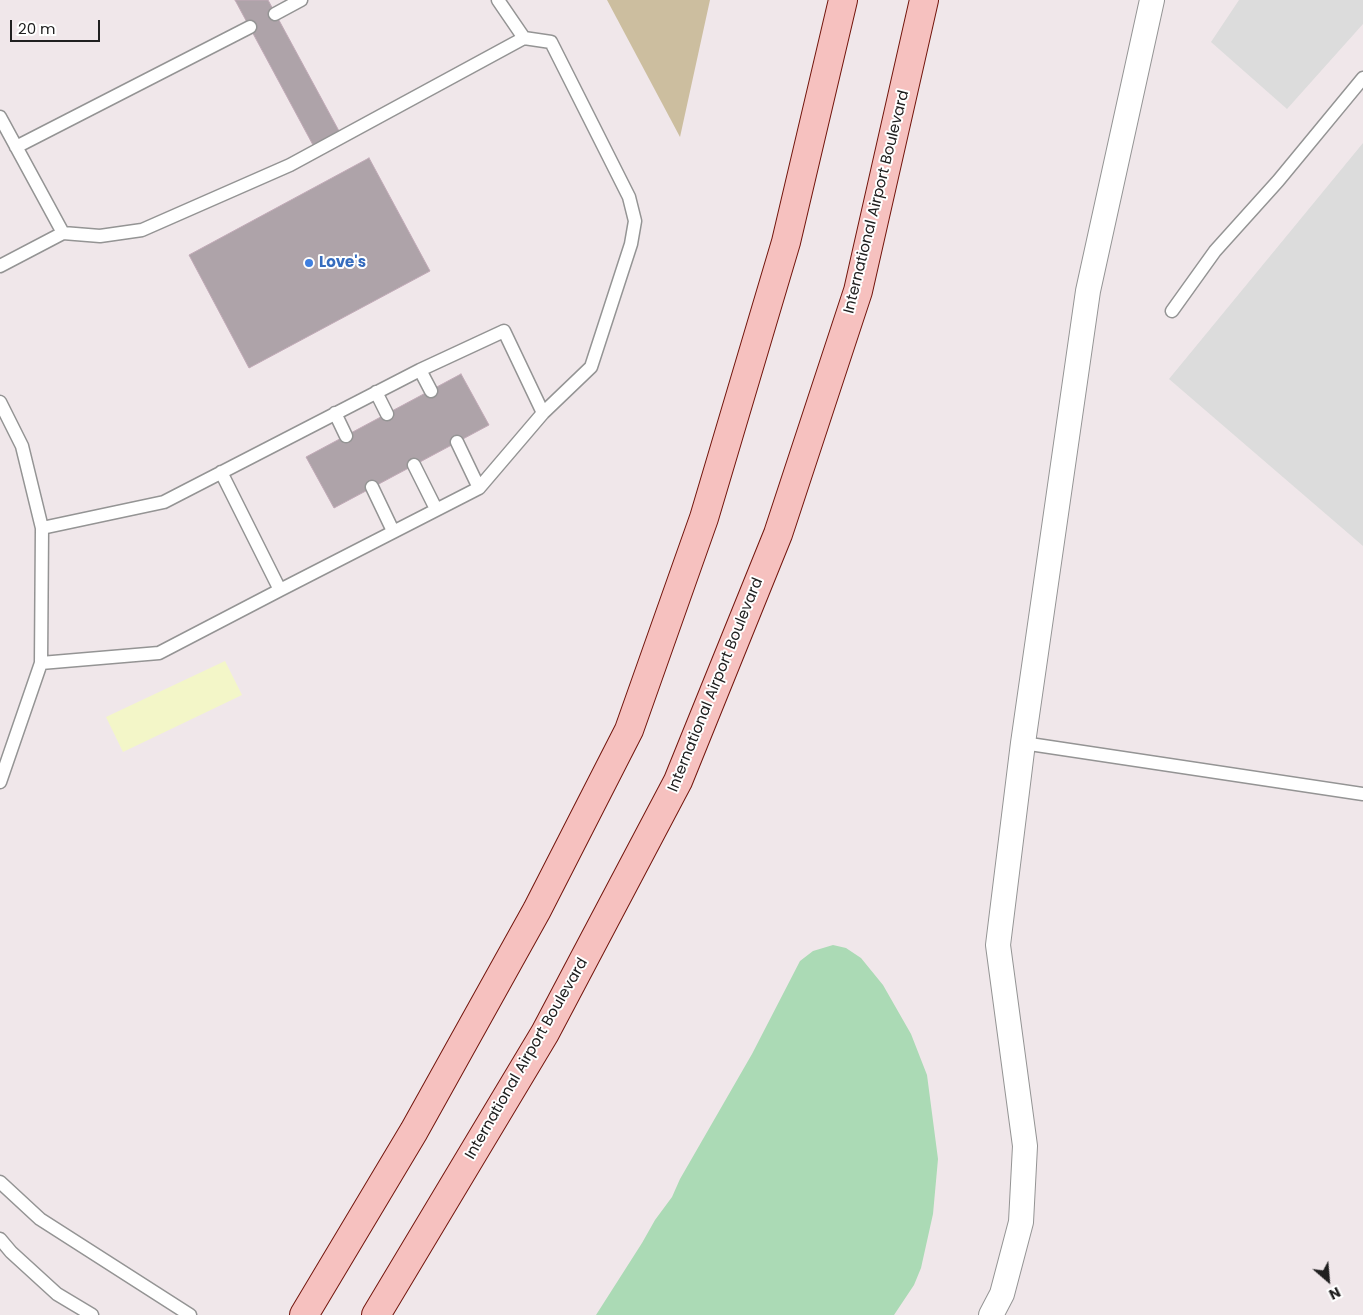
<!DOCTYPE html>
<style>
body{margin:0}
#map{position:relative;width:1363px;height:1315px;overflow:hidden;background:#f0e7ea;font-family:Poppins,sans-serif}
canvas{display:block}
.north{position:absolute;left:1303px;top:1255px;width:50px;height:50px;-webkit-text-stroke:4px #fff;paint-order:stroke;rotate:153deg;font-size:14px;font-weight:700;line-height:20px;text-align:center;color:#202020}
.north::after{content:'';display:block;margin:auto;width:18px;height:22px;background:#202020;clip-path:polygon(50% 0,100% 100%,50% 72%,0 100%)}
.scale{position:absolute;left:10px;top:20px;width:90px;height:22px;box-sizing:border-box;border:2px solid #202020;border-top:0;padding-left:6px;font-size:15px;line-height:18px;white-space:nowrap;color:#202020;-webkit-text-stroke:4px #fff;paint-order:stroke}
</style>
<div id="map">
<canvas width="1363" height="1315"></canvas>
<div class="north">N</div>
<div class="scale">20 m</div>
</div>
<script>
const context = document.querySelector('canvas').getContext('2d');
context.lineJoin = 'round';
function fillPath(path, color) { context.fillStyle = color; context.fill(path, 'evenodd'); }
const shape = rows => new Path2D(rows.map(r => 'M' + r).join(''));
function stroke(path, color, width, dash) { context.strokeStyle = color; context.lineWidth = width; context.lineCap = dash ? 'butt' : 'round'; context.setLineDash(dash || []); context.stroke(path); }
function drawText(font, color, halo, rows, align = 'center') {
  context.font = font + ' Poppins,sans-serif'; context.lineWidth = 4; context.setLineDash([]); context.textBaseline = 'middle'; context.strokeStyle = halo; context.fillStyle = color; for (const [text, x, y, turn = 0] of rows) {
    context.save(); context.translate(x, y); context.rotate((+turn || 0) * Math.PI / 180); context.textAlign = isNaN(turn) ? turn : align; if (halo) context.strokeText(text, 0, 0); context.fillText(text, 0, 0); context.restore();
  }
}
fillPath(shape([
 [607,0,710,0,680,137]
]), '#ccbe9f');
fillPath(shape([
 [225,661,242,695,123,752,106,717]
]), '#f3f6c8');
fillPath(shape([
 [1239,0,1363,0,1363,24,1287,109,1211,42],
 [1363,143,1363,546,1169,379]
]), '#dcdcdc');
fillPath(shape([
 [833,945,846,948,861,958,883,985,911,1034,927,1075,938,1159,933,1214,921,1268,914,1285,894,1315,596,1315,642,1243,655,1220,672,1197,680,1179,752,1054,800,961,813,951]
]), '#abdab5');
const building = shape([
 [235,0,268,0,339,131,313,145,235,0],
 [369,158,430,271,249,368,189,255,369,158],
 [461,374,489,425,334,508,306,457,461,374]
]);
fillPath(building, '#aea3a9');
stroke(building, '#c1aab7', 1);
const service = shape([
 [275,14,301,0],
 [0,117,63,233,0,266],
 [16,147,250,27],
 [63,233,100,236,142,230,290,165,524,38],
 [1172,311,1215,251,1278,181,1363,78],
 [420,370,431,391],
 [376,392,387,414],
 [0,402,22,446,42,528,41,663,0,782],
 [335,413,346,436],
 [457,442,479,488],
 [414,465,436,509],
 [221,472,280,590,479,488,543,413,591,367,631,244,635,221,629,197,551,42,524,38,498,0],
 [372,487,393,531],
 [42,528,164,502,420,370,504,331,543,413],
 [41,663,159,653,280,590],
 [1023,743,1363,794],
 [0,1182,40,1219,190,1315],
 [0,1239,11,1252,57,1294,92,1315]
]);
const minor = shape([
 [991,1315,1002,1294,1021,1222,1025,1146,998,945,1023,743,1088,291,1152,0]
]);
const secondary = shape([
 [304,1315,414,1131,537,910,629,730,704,518,786,242,843,0],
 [376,1315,545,1033,678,781,778,534,858,291,924,0]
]);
stroke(service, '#949494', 15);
stroke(minor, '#949494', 26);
stroke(secondary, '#72150c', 30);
stroke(service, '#fff', 12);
stroke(minor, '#fff', 24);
stroke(secondary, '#f6c1bf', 28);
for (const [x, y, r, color] of [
 [309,263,5,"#3f7fe0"]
]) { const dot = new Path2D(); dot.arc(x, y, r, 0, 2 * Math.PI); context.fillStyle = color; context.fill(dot); stroke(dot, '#fff', 2); }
drawText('15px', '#202020', '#fff', [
 ["International Airport Boulevard",877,202,-76],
 ["International Airport Boulevard",716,685,-68],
 ["International Airport Boulevard",527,1059,-60]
]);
drawText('bold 15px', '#366cbe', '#fff', [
 ["Love's",319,263]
], 'left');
</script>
